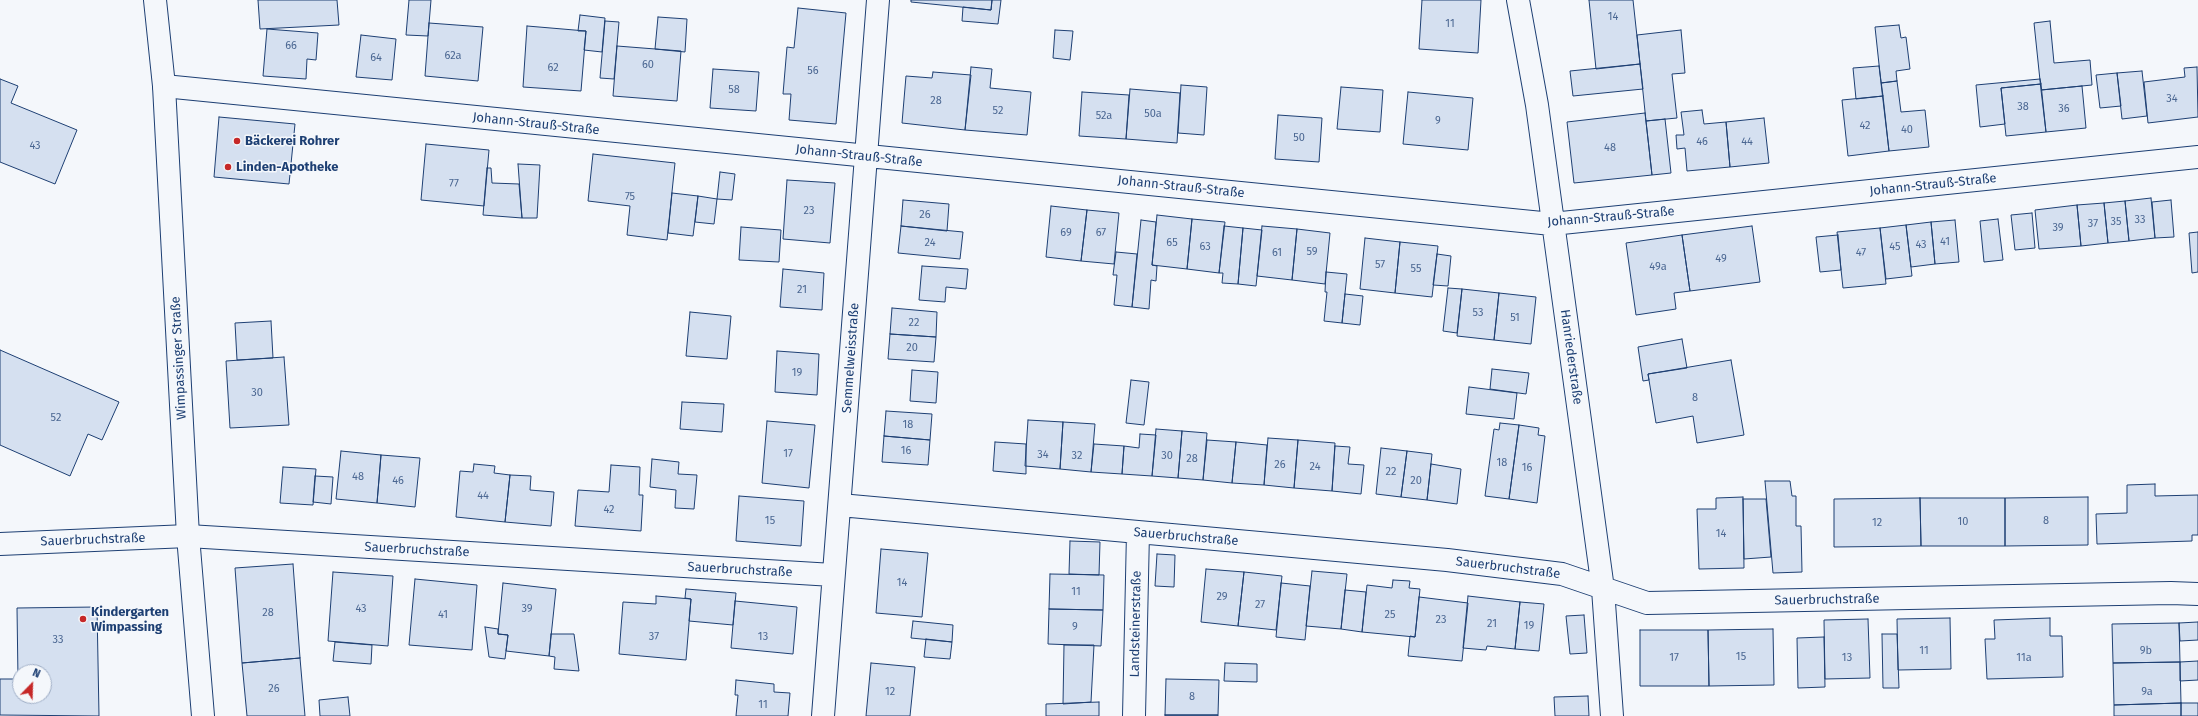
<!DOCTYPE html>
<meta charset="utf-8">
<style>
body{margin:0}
#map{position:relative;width:2198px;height:716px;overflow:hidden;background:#f4f7fb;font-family:"Fira Sans",sans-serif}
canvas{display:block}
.north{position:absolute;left:12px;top:664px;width:40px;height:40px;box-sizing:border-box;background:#f4f7fb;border:1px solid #9eadc5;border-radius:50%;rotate:23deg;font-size:11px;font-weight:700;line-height:16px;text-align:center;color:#1d3f73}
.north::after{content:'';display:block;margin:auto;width:14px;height:18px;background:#c62828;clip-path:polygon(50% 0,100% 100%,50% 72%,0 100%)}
</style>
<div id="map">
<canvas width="2198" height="716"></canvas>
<div class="north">N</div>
</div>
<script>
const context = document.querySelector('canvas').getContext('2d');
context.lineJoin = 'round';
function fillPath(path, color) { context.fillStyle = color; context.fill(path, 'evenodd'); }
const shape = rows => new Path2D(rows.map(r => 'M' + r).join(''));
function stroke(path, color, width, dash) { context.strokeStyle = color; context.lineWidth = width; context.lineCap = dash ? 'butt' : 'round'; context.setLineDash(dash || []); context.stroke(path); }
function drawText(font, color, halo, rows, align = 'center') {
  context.font = font + ' "Fira Sans",sans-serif'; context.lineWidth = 3; context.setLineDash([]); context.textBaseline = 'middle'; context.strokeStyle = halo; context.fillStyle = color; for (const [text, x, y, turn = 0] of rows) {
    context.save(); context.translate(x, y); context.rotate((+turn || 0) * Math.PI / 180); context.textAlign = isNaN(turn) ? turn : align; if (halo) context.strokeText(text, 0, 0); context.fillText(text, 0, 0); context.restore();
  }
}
const building = shape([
 [258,0,337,0,339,25,260,29,258,0],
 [409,0,431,0,428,36,406,35,409,0],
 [911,0,992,0,991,10,911,2,911,0],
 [992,0,1001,0,998,24,962,21,963,7,991,10,992,0],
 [1422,0,1481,0,1478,53,1419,49,1422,0],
 [1589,0,1633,0,1640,64,1596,69,1589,0],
 [798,8,846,13,836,124,789,120,791,94,783,94,787,47,794,48,798,8],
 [580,15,605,18,602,52,584,50,586,31,578,31,580,15],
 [658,17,687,19,685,52,655,49,658,17],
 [605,21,619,22,614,79,600,78,605,21],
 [2050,21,2054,63,2090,60,2092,85,2041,90,2034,23,2050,21],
 [429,23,483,27,478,81,425,76,429,23],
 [1899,25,1901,38,1906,37,1910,69,1896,71,1897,81,1881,83,1875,27,1899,25],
 [527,26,586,31,581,91,523,87,527,26],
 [267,29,318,33,316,60,307,59,306,79,263,76,267,29],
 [1055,30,1073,31,1070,60,1053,58,1055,30],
 [1681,30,1685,73,1672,74,1677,118,1646,121,1637,35,1681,30],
 [361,35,396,39,392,80,356,77,361,35],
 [617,46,681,51,677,101,613,96,617,46],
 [1640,64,1643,89,1573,96,1570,71,1640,64],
 [1879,66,1883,96,1856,99,1853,68,1879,66],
 [971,67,992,69,990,88,1031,92,1027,135,965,130,971,67],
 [2197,67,2198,117,2148,123,2144,82,2185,77,2184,68,2197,67],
 [713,69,759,72,756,111,710,108,713,69],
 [2142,71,2147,116,2122,119,2117,73,2142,71],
 [933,72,971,75,965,130,902,123,906,76,932,78,933,72],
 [2117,73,2121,106,2100,108,2096,75,2117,73],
 [0,79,18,86,11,103,77,130,55,184,0,162,0,79],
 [2040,79,2041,84,2001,88,2005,124,1980,127,1976,85,2040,79],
 [1897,81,1901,112,1925,110,1929,147,1889,151,1881,83,1897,81],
 [2041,84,2046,132,2006,136,2001,88,2041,84],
 [1181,85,1207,87,1204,135,1178,133,1181,85],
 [2082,86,2086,128,2046,132,2041,90,2082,86],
 [1341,87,1383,90,1380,132,1337,129,1341,87],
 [1130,89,1180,93,1177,143,1126,139,1130,89],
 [1082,92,1129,95,1126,139,1079,136,1082,92],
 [1408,92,1473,98,1468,150,1403,144,1408,92],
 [1883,96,1889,151,1848,156,1842,100,1883,96],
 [1702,110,1704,124,1726,122,1730,167,1687,171,1685,148,1677,149,1676,135,1684,135,1681,112,1702,110],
 [1645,113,1652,175,1574,183,1567,122,1645,113],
 [1278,115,1322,118,1319,162,1275,159,1278,115],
 [219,117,295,124,289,184,214,177,219,117],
 [1764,118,1769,163,1730,167,1726,122,1764,118],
 [1665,119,1671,173,1652,175,1646,121,1665,119],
 [426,144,489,150,484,206,421,200,426,144],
 [593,154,675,163,667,240,627,235,630,206,588,201,593,154],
 [518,164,540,165,537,218,522,218,518,164],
 [487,168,491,168,492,183,519,184,522,218,483,215,487,168],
 [720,172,735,174,732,200,717,199,720,172],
 [787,180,835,183,830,243,783,239,787,180],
 [672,193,698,196,693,236,668,233,672,193],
 [698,196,717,199,714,224,695,222,698,196],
 [2151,198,2155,238,2129,241,2125,201,2151,198],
 [903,200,949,204,947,231,901,226,903,200],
 [2171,200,2174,237,2155,238,2152,202,2171,200],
 [2125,201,2129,241,2108,243,2104,203,2125,201],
 [2104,203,2108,243,2081,246,2077,205,2104,203],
 [2077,205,2081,246,2039,249,2035,210,2077,205],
 [1051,206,1087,210,1081,261,1046,257,1051,206],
 [1087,210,1119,213,1114,264,1081,261,1087,210],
 [2032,213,2035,248,2015,250,2011,215,2032,213],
 [1157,215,1192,219,1187,269,1152,265,1157,215],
 [1192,219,1225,222,1219,273,1187,269,1192,219],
 [1998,219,2003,260,1984,262,1980,221,1998,219],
 [1141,220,1156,222,1152,265,1157,266,1156,281,1151,280,1149,309,1132,307,1141,220],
 [1955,220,1959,262,1935,264,1931,222,1955,220],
 [1931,222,1935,264,1911,267,1906,225,1931,222],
 [1906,225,1912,276,1886,279,1880,228,1906,225],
 [901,226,963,232,960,259,898,253,901,226],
 [1224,226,1243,228,1238,284,1222,283,1223,273,1219,273,1224,226],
 [1262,226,1297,229,1292,280,1257,276,1262,226],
 [1752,226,1760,282,1690,291,1682,235,1752,226],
 [741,227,781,230,779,262,739,260,741,227],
 [1243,228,1262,230,1256,286,1238,284,1243,228],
 [1880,228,1886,284,1843,288,1837,232,1880,228],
 [1297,229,1330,233,1325,284,1292,280,1297,229],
 [2198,232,2198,272,2192,273,2189,233,2198,232],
 [1682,235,1690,291,1674,293,1676,309,1636,315,1626,243,1682,235],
 [1838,235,1841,270,1820,272,1816,237,1838,235],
 [1365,238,1400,242,1395,293,1360,289,1365,238],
 [1400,242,1438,246,1432,297,1395,293,1400,242],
 [1116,252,1137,254,1132,307,1114,305,1117,275,1113,275,1116,252],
 [1437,254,1451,256,1448,286,1433,285,1437,254],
 [922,266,968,269,966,289,946,287,945,302,919,300,922,266],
 [783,269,824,273,822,310,780,307,783,269],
 [1326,272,1347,274,1342,323,1324,321,1327,292,1325,292,1326,272],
 [1448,288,1462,289,1457,333,1443,331,1448,288],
 [1462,289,1499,293,1494,340,1457,336,1462,289],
 [1499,293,1536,297,1531,344,1494,340,1499,293],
 [1345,294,1363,296,1360,325,1342,323,1345,294],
 [892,308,937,312,936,337,890,334,892,308],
 [690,312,731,316,727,359,686,356,690,312],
 [271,321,273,358,237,360,235,323,271,321],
 [890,334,936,337,934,362,888,359,890,334],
 [1682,339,1687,368,1648,374,1649,380,1643,381,1638,347,1682,339],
 [0,350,119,402,102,440,88,434,70,476,0,445,0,350],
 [777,351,819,354,817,395,775,392,777,351],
 [284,357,289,425,230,428,226,361,284,357],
 [1731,360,1744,435,1697,443,1693,416,1656,423,1648,374,1731,360],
 [1492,369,1529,373,1526,394,1490,389,1492,369],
 [912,370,938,372,936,403,910,401,912,370],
 [1131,380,1149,382,1144,425,1126,423,1131,380],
 [1469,387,1517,393,1514,419,1466,414,1469,387],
 [682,402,724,404,722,432,680,429,682,402],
 [886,411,932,414,930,440,884,436,886,411],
 [1028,420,1063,422,1060,469,1025,466,1028,420],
 [767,421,815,425,809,488,762,483,767,421],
 [1063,422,1095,424,1091,472,1060,469,1063,422],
 [1500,423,1519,425,1509,499,1485,496,1494,429,1499,430,1500,423],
 [1519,425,1539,428,1538,435,1545,436,1537,503,1509,499,1519,425],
 [1156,429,1182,431,1178,478,1152,476,1156,429],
 [1182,431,1207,433,1203,480,1178,478,1182,431],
 [1140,434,1156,435,1152,476,1122,474,1124,446,1139,448,1140,434],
 [884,436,930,440,928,465,882,462,884,436],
 [1268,438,1298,440,1294,488,1264,485,1268,438],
 [1207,440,1236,442,1232,483,1203,480,1207,440],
 [1298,440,1335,443,1332,491,1294,488,1298,440],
 [995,442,1026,444,1026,474,993,471,995,442],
 [1236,442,1267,445,1264,485,1232,483,1236,442],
 [1094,444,1124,446,1122,474,1091,472,1094,444],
 [1335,446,1350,447,1348,464,1364,465,1361,494,1332,491,1335,446],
 [1381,448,1407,451,1401,497,1376,494,1381,448],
 [341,451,381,455,377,503,336,499,341,451],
 [1407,451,1432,454,1427,500,1401,497,1407,451],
 [381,455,420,458,415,507,377,503,381,455],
 [652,459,679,462,678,474,697,475,694,509,675,508,676,490,650,487,652,459],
 [474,464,495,466,494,473,510,475,505,522,456,517,460,471,473,472,474,464],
 [1431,464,1461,469,1457,504,1427,500,1431,464],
 [611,465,640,467,639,495,643,495,641,531,575,526,578,490,609,492,611,465],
 [283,467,316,469,313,505,280,503,283,467],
 [510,475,531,476,530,490,554,492,551,526,505,522,510,475],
 [315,476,333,477,331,504,313,502,315,476],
 [1765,481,1790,481,1792,496,1796,496,1796,526,1801,526,1802,572,1773,573,1765,481],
 [2155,484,2155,496,2198,495,2198,535,2192,535,2192,541,2097,544,2096,514,2127,513,2127,485,2155,484],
 [739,496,804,501,801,546,736,541,739,496],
 [1743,497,1744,568,1699,569,1697,509,1716,509,1716,498,1743,497],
 [2088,497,2088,545,2005,546,2005,498,2088,497],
 [1920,498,2005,498,2005,546,1921,546,1920,498],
 [1920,498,1921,546,1834,547,1834,499,1920,498],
 [1743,499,1766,499,1771,557,1744,559,1743,499],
 [1070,541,1100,542,1099,575,1069,574,1070,541],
 [881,549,928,553,922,617,876,613,881,549],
 [1157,554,1175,555,1174,587,1155,586,1157,554],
 [293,564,300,658,242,663,235,568,293,564],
 [1206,569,1244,572,1238,626,1201,622,1206,569],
 [1312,571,1347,574,1341,629,1306,626,1312,571],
 [333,572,393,576,388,646,328,641,333,572],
 [1244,572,1282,576,1276,630,1238,626,1244,572],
 [1050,574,1104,575,1103,610,1049,609,1050,574],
 [415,579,477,585,472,650,409,645,415,579],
 [1393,580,1410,581,1409,588,1420,589,1415,637,1362,632,1367,585,1392,588,1393,580],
 [503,583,556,589,549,656,506,651,508,635,498,634,503,583],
 [1281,583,1310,586,1305,640,1276,637,1281,583],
 [686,589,736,593,733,625,689,621,691,599,685,598,686,589],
 [1345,590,1366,592,1362,632,1341,629,1345,590],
 [656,596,691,599,686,660,619,654,623,602,656,604,656,596],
 [1468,596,1520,602,1515,649,1487,646,1486,650,1463,648,1468,596],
 [1419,597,1468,603,1462,661,1408,656,1410,636,1415,637,1419,597],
 [735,601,797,607,793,654,731,648,735,601],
 [1520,602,1544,604,1539,651,1515,649,1520,602],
 [97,607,99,716,0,715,0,679,18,679,17,608,97,607],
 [20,672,44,672,44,696,20,696,20,672],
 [1049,609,1103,610,1101,646,1048,644,1049,609],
 [1584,615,1587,653,1570,654,1566,616,1584,615],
 [1950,618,1951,669,1898,670,1897,619,1950,618],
 [2050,618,2050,636,2062,636,2063,677,1987,679,1985,639,1995,639,1994,620,2050,618],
 [1868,619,1870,678,1825,679,1824,620,1868,619],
 [913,621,953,625,952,642,911,638,913,621],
 [2198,622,2198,640,2180,641,2179,623,2198,622],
 [2179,623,2180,662,2113,663,2112,624,2179,623],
 [485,627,498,629,498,634,508,635,505,659,489,657,485,627],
 [1773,629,1774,685,1709,686,1708,630,1773,629],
 [1640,630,1708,630,1709,686,1640,686,1640,630],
 [551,634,574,634,579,671,554,669,555,657,549,656,551,634],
 [1882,634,1897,634,1899,688,1883,688,1882,634],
 [1824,637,1825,687,1798,688,1797,638,1824,637],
 [926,639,952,642,950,659,924,657,926,639],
 [335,642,372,645,371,664,333,661,335,642],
 [1064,645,1094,645,1091,702,1063,704,1064,645],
 [300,658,305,716,247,716,242,663,300,658],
 [2198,661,2198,680,2180,681,2180,662,2198,661],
 [2180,662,2181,703,2114,705,2113,663,2180,662],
 [871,663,915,667,910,716,866,716,871,663],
 [1225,663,1257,664,1257,682,1224,681,1225,663],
 [1166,679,1219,680,1218,715,1165,715,1166,679],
 [736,680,774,684,774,692,790,693,788,716,736,716,738,695,735,695,736,680],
 [1588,696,1589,716,1555,716,1554,697,1588,696],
 [348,697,350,716,320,716,319,700,348,697],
 [1099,702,1099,716,1046,716,1046,704,1099,702],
 [2181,703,2198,703,2198,716,2181,716,2181,703],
 [2181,703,2181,716,2114,716,2114,705,2181,703],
 [1165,715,1218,715,1218,716,1165,716,1165,715]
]);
fillPath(building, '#d5e0f0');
stroke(building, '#1d3f73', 1);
const street = shape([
 [1518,0,1537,105,1603,589,1612,716],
 [164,86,1552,224,2198,157],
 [840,505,1447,560,1562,574,1647,603,2171,593,2198,594],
 [0,544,188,536,833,575],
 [823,716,878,0],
 [1134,716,1138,532]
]);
const secondary = shape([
 [155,0,164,86,188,536,203,716]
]);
stroke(street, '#1d3f73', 24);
stroke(secondary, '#1d3f73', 24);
stroke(street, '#f4f7fb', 22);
stroke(secondary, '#f4f7fb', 22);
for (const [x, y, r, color] of [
 [237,141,4,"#c62828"],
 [228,167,4,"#c62828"],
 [83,619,4,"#c62828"]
]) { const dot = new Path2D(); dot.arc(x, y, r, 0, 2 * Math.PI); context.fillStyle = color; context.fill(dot); stroke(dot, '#f4f7fb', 1.5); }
drawText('11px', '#4b6792', null, [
 ["14",1613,17],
 ["11",1450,24],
 ["66",291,46],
 ["62a",453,56],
 ["64",376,58],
 ["60",648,65],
 ["62",553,68],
 ["56",813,71],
 ["58",734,90],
 ["34",2172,99],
 ["28",936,101],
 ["38",2023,107],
 ["36",2064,109],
 ["52",998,111],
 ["50a",1153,114],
 ["52a",1104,116],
 ["9",1438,121],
 ["42",1865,126],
 ["40",1907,130],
 ["50",1299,138],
 ["46",1702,142],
 ["44",1747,142],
 ["43",35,146],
 ["48",1610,148],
 ["77",454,184],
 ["75",630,197],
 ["23",809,211],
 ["26",925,215],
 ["33",2140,220],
 ["35",2116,222],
 ["37",2093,224],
 ["39",2058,228],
 ["69",1066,233],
 ["67",1101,233],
 ["41",1945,242],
 ["24",930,243],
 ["65",1172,243],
 ["43",1921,245],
 ["63",1205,247],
 ["45",1895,247],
 ["59",1312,252],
 ["61",1277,253],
 ["47",1861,253],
 ["49",1721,259],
 ["57",1380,265],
 ["49a",1658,267],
 ["55",1416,269],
 ["21",802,290],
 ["53",1478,313],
 ["51",1515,318],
 ["22",914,323],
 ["20",912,348],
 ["19",797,373],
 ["30",257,393],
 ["8",1695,398],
 ["52",56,418],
 ["18",908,425],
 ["16",906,451],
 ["17",788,454],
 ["34",1043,455],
 ["32",1077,456],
 ["30",1167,456],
 ["28",1192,459],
 ["18",1502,463],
 ["26",1280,465],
 ["24",1315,467],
 ["16",1527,468],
 ["22",1391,472],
 ["48",358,477],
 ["46",398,481],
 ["20",1416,481],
 ["44",483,496],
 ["42",609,510],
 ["15",770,521],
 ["8",2046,521],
 ["10",1963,522],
 ["12",1877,523],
 ["14",1721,534],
 ["14",902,583],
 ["11",1076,592],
 ["29",1222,597],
 ["27",1260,605],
 ["43",361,609],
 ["39",527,609],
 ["28",268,613],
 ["41",443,615],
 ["25",1390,615],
 ["23",1441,620],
 ["21",1492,624],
 ["19",1529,626],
 ["9",1075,627],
 ["37",654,637],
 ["13",763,637],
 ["33",58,640],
 ["11",1924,651],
 ["9b",2146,651],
 ["15",1741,657],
 ["17",1674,658],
 ["13",1847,658],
 ["11a",2024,658],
 ["26",274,689],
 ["12",890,692],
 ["9a",2147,692],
 ["8",1192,697],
 ["11",763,705]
]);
drawText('13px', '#1d3f73', '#f4f7fb', [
 ["Johann-Strauß-Straße",536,124,6],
 ["Johann-Strauß-Straße",859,156,6],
 ["Johann-Strauß-Straße",1933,185,-6],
 ["Johann-Strauß-Straße",1181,187,6],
 ["Johann-Strauß-Straße",1611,217,-5],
 ["Hanriederstraße",1571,357,82],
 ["Wimpassinger Straße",179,358,-93],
 ["Semmelweisstraße",851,358,-86],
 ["Sauerbruchstraße",1186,537,5],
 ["Sauerbruchstraße",93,540,-2],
 ["Sauerbruchstraße",417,550,3],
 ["Sauerbruchstraße",1508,568,7],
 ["Sauerbruchstraße",740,570,3],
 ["Sauerbruchstraße",1827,600,-1],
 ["Landsteinerstraße",1136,624,-89]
]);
drawText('bold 13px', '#1d3f73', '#f4f7fb', [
 ["Bäckerei Rohrer",245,141],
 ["Linden-Apotheke",236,167],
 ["Kindergarten",91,612],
 ["Wimpassing",91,627]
], 'left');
</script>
